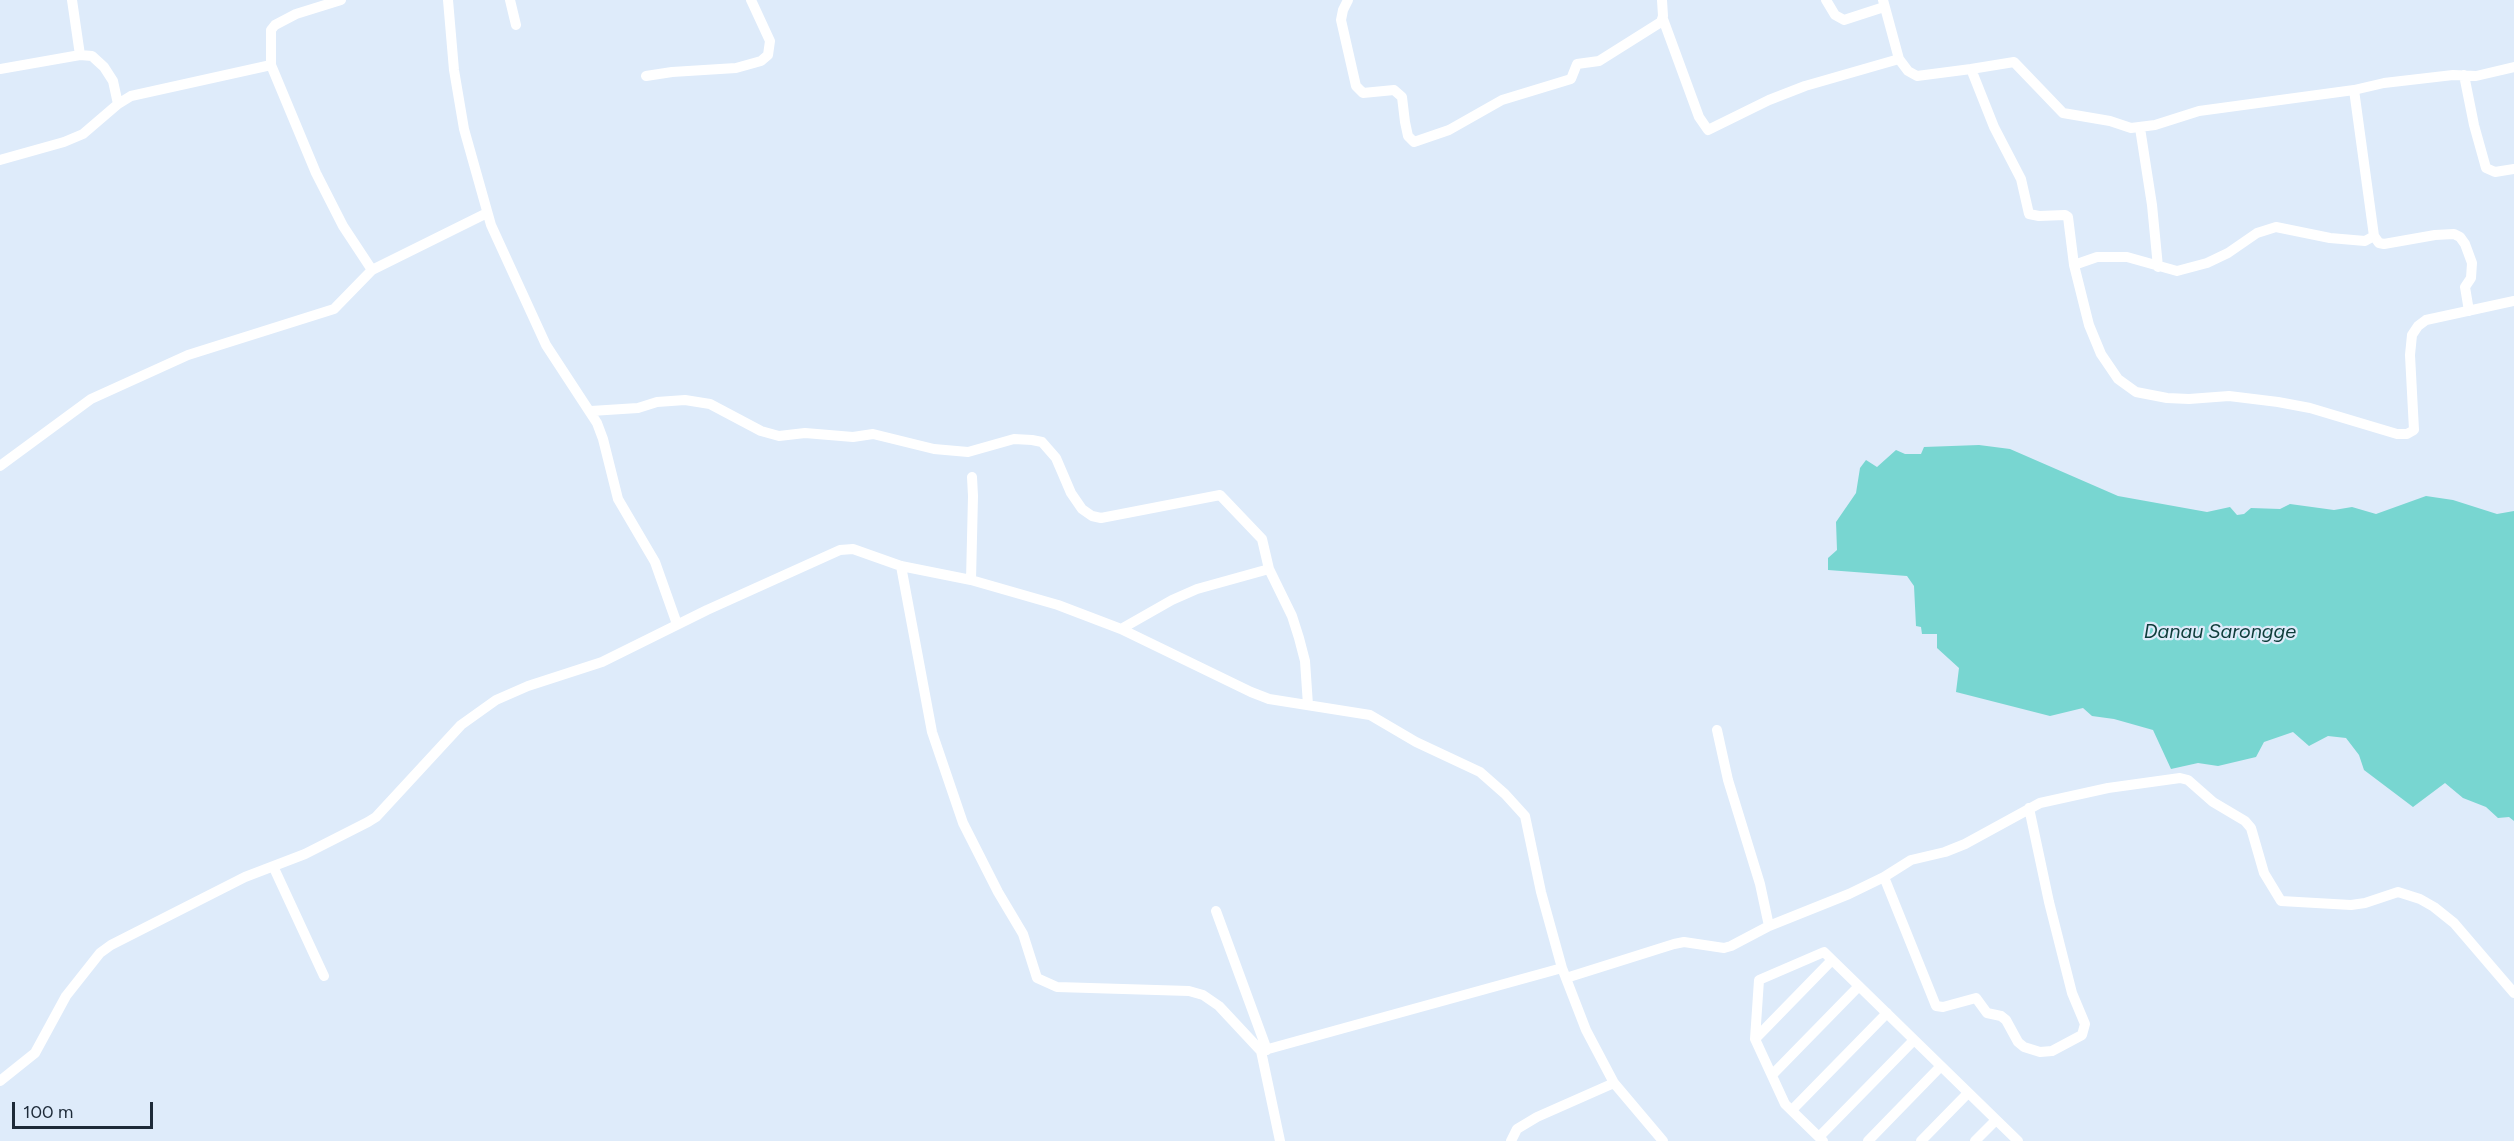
<!DOCTYPE html>
<style>
body{margin:0}
#map{position:relative;width:2514px;height:1141px;overflow:hidden;background:#deebfa;font-family:Figtree,sans-serif}
canvas{display:block}
.scale{position:absolute;left:12px;top:1102px;width:141px;height:27px;box-sizing:border-box;border:3px solid #1d2a38;border-top:0;padding-left:8px;font-size:18px;line-height:21px;white-space:nowrap;color:#1d2a38;-webkit-text-stroke:4px #deebfa;paint-order:stroke}
</style>
<div id="map">
<canvas width="2514" height="1141"></canvas>
<div class="scale">100 m</div>
</div>
<script>
const context = document.querySelector('canvas').getContext('2d');
context.lineJoin = 'round';
function fillPath(path, color) { context.fillStyle = color; context.fill(path, 'evenodd'); }
const shape = rows => new Path2D(rows.map(r => 'M' + r).join(''));
function stroke(path, color, width, dash) { context.strokeStyle = color; context.lineWidth = width; context.lineCap = dash ? 'butt' : 'round'; context.setLineDash(dash || []); context.stroke(path); }
function drawText(font, color, halo, rows, align = 'center') {
  context.font = font + ' Figtree,sans-serif'; context.lineWidth = 4.5; context.setLineDash([]); context.textBaseline = 'middle'; context.strokeStyle = halo; context.fillStyle = color; for (const [text, x, y, turn = 0] of rows) {
    context.save(); context.translate(x, y); context.rotate((+turn || 0) * Math.PI / 180); context.textAlign = isNaN(turn) ? turn : align; if (halo) context.strokeText(text, 0, 0); context.fillText(text, 0, 0); context.restore();
  }
}
fillPath(shape([
 [1979,445,2010,449,2118,496,2207,512,2230,507,2237,515,2244,514,2251,508,2280,509,2290,504,2334,510,2352,507,2376,514,2426,496,2453,500,2497,514,2514,511,2514,821,2509,817,2498,818,2486,807,2463,798,2445,783,2413,807,2364,770,2359,755,2346,738,2328,736,2309,746,2293,732,2264,742,2256,757,2218,766,2198,763,2171,769,2153,730,2114,719,2092,716,2083,708,2050,716,1956,692,1959,668,1937,648,1937,634,1922,634,1921,627,1916,626,1914,586,1907,576,1828,570,1828,558,1837,550,1836,522,1856,493,1860,468,1866,460,1877,467,1896,450,1905,454,1921,454,1924,447]
]), '#78d6d1');
stroke(shape([
 [448,0,454,70,464,129,491,225,546,345,597,423,603,439,618,499,655,562,677,624],
 [510,0,516,25],
 [1348,0,1343,10,1341,20,1356,86,1363,93,1394,90,1402,97,1405,122,1408,136,1414,142,1449,130,1502,100,1571,79,1577,64,1599,61,1661,22,1663,16,1662,0],
 [1826,0,1835,15,1844,20,1884,7],
 [1883,0,1899,59,1908,71,1917,76,1971,69,1994,127,2021,179,2029,214,2039,216,2065,215,2068,217,2074,265,2089,325,2101,354,2118,379,2136,392,2167,398,2189,399,2229,396,2278,402,2310,408,2397,434,2407,434,2414,430,2410,355,2412,335,2418,326,2426,320,2514,301],
 [1663,19,1699,117,1708,130,1769,100,1805,86,1899,59],
 [80,55,92,56,104,67,113,81,118,104],
 [271,65,316,173,343,226,372,270],
 [0,69,80,55,72,0],
 [1971,69,2014,62,2063,113,2110,121,2131,128,2155,125,2199,111,2354,90],
 [2464,75,2474,125,2486,168,2495,172,2514,169],
 [646,76,672,72,736,68,761,61,768,55,770,41,751,0],
 [2140,128,2152,205,2158,267],
 [0,160,64,142,83,134,118,104,131,96,271,65,271,30,275,25,296,14,341,0],
 [2374,236,2379,243,2384,244,2435,235,2454,234,2460,237,2465,244,2472,263,2471,278,2465,287,2469,311],
 [2074,265,2097,257,2127,257,2177,271,2207,263,2228,253,2257,233,2276,227,2330,238,2365,241,2374,236,2354,90,2384,83,2453,75,2476,76,2514,67],
 [591,411,638,408,657,402,685,400,710,404,761,431,779,436,805,433,853,437,873,434,934,449,968,452,1014,439,1032,440,1042,442,1056,458,1071,493,1082,509,1092,516,1101,518,1220,495,1262,539,1269,569,1292,616,1299,638,1305,661,1308,705],
 [0,466,91,399,188,355,334,309,372,270,487,213],
 [901,566,932,732,963,823,998,892,1023,934,1037,978,1057,987,1189,991,1203,995,1219,1006,1261,1051,1280,1141],
 [971,580,973,496,972,477],
 [1121,629,1172,600,1197,589,1269,569],
 [273,866,324,976],
 [1884,877,1936,1006,1943,1007,1976,998,1987,1013,2001,1016,2006,1020,2018,1042,2024,1047,2040,1052,2052,1051,2082,1035,2085,1024,2072,993,2049,902,2029,808],
 [1216,911,1267,1050],
 [1769,926,1849,894,1884,877,1911,860,1945,852,1965,844,2040,803,2108,788,2180,778,2188,780,2213,802,2245,821,2251,828,2264,873,2281,901,2351,905,2365,903,2398,892,2420,899,2434,907,2454,923,2514,993],
 [1566,978,1674,944,1684,942,1724,948,1731,946,1769,926,1760,884,1728,780,1717,730],
 [1755,1039,1832,960],
 [1261,1051,1562,968],
 [1772,1075,1859,986],
 [0,1081,35,1053,66,996,100,953,111,945,245,877,305,854,368,822,376,817,461,725,496,700,528,686,602,662,707,610,840,550,853,549,901,566,971,580,1058,605,1121,629,1251,692,1269,699,1370,715,1416,742,1480,772,1505,794,1525,816,1541,892,1562,968,1586,1030,1614,1083,1663,1141],
 [1792,1110,1887,1013],
 [1819,1137,1914,1040],
 [1511,1141,1517,1129,1537,1117,1614,1083],
 [1823,1141,1785,1104,1755,1039,1759,980,1824,952,2018,1141],
 [1868,1141,1941,1066],
 [1921,1141,1968,1093],
 [1975,1141,1996,1120]
]), '#fff', 10);
drawText('italic 20px', '#0e3c3a', '#deebfa', [
 ["Danau Sarongge",2220,632]
]);
</script>
